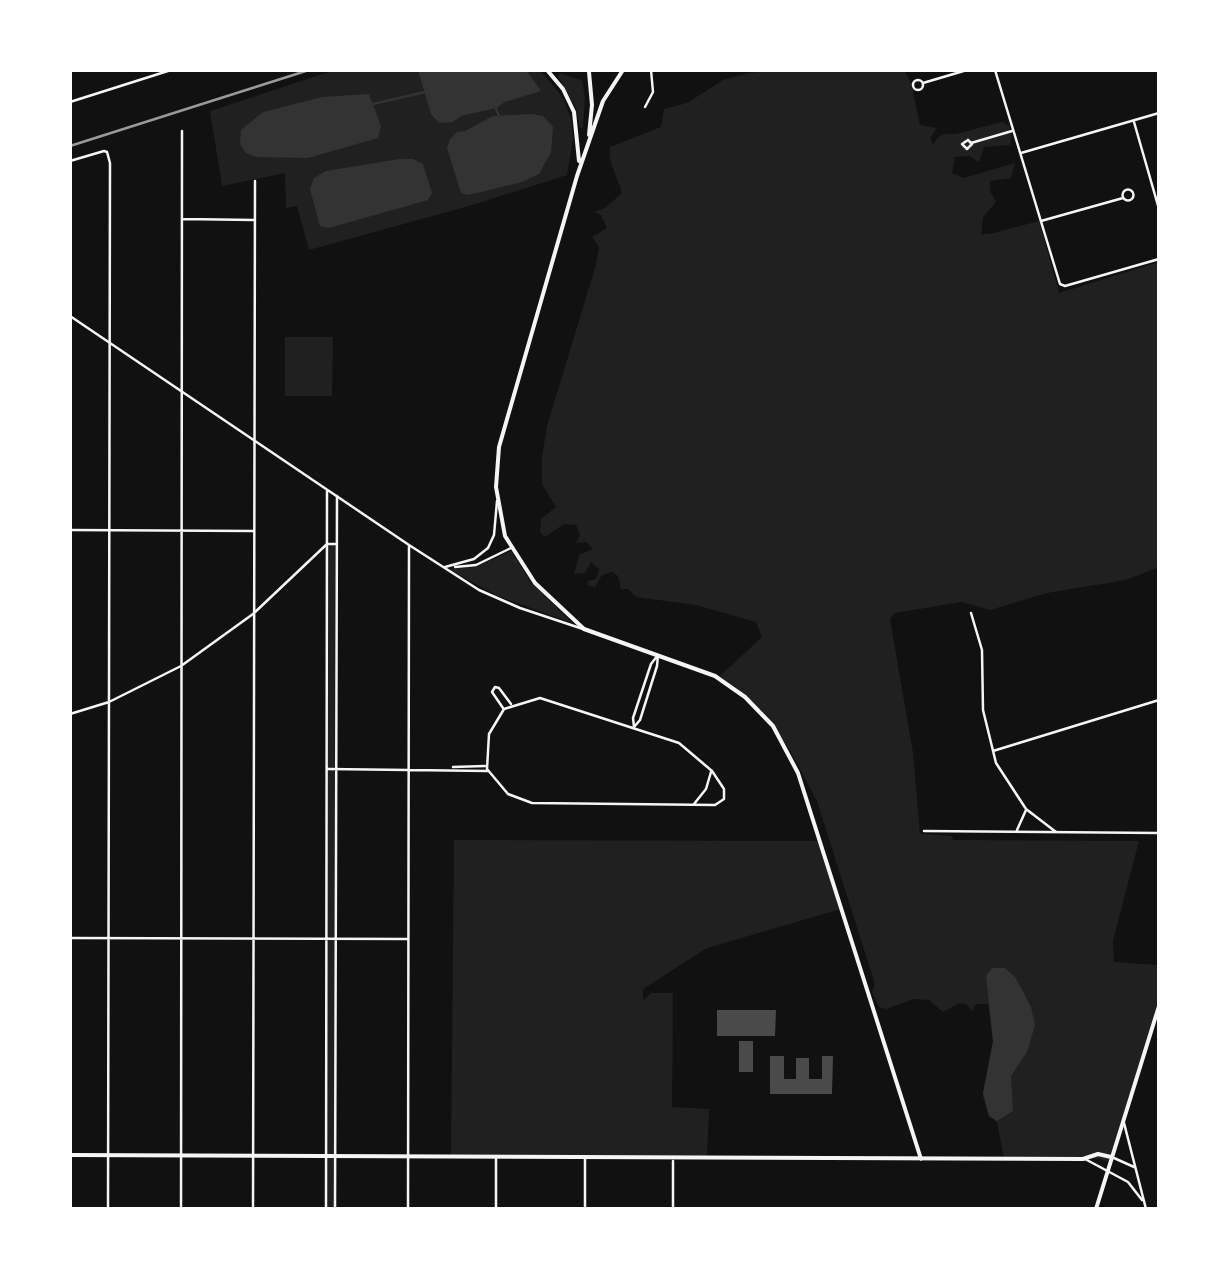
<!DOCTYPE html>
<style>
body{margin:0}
#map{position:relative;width:1229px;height:1279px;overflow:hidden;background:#111;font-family:"Roboto Serif",serif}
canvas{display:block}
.frame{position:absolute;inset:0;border:72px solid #fff;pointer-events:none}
</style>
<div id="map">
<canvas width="1229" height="1279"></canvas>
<div class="frame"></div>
</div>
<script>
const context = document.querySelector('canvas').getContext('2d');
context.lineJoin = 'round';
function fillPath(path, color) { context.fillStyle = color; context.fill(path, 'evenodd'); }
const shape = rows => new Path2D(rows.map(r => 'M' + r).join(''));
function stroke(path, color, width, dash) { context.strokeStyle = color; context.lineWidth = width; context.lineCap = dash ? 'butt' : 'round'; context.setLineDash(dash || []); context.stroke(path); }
fillPath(shape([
 [335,70,540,70,563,98,571,119,573,139,567,175,469,206,309,250,297,206,286,208,285,173,222,186,210,111],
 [781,70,904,70,911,83,920,125,937,128,930,138,933,145,938,137,945,134,956,134,1002,122,1009,126,1012,135,1010,145,984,147,979,162,970,156,955,157,952,173,964,178,1015,163,1011,178,990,181,990,191,996,202,983,217,981,234,990,234,1039,221,1059,293,1159,262,1159,567,1126,580,1047,593,990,610,962,602,895,613,890,619,913,753,920,834,952,836,953,840,1139,841,1113,941,1114,962,1159,965,1159,1006,1109,1162,1099,1159,1004,1158,997,1122,989,1116,983,1097,993,1041,988,1004,976,1004,972,1011,966,1004,959,1003,943,1012,929,1000,914,999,886,1009,879,1007,872,992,875,984,817,801,791,752,769,719,736,687,720,676,762,637,756,622,696,605,636,597,628,589,621,589,618,576,612,572,602,575,595,587,587,585,588,581,596,579,599,569,591,562,585,573,574,574,579,555,593,549,586,542,576,543,580,535,576,525,564,524,545,537,540,532,541,519,556,507,542,484,542,457,547,426,595,268,599,247,592,237,607,228,601,215,594,212,605,208,622,193,610,160,610,147,661,127,664,109,687,103,723,80,749,73],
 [559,73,582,80,585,98,583,128,580,128,576,108,558,76],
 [285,337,333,337,332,396,285,396],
 [328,545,335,545,334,1209,327,1209],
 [511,551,530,581,572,623,498,596,448,569,477,566],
 [454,840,819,841,841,909,707,948,643,989,643,1000,651,993,673,993,672,1107,709,1109,707,1158,451,1157]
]), '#202020');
fillPath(shape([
 [418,70,526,70,541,91,505,102,496,108,461,116,453,122,439,123,431,114],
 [369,94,381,126,378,138,308,158,256,157,246,153,240,144,241,130,263,112,322,97],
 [532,114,543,116,553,127,551,152,539,174,522,182,469,195,461,193,447,148,450,139,457,132,465,131,493,116],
 [399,159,413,159,423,164,432,193,428,200,329,228,320,226,310,189,314,178,326,171],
 [992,968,1005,968,1015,977,1031,1007,1035,1025,1027,1052,1011,1076,1013,1111,997,1121,989,1116,983,1093,993,1041,986,976]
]), '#333');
stroke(shape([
 [373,104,425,92],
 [495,107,499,116]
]), '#333', 2.5);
fillPath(shape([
 [717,1010,776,1010,775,1036,717,1036],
 [739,1041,753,1041,753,1072,739,1072],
 [770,1056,784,1056,784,1079,796,1079,796,1058,809,1058,809,1079,822,1079,822,1056,833,1056,832,1094,770,1094]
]), '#4a4a4a');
stroke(shape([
 [995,70,1060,284,1065,286,1159,259],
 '913 85a5 5 0 1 1 10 0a5 5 0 1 1-10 0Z',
 [923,83,967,70],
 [70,102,171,70],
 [645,107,653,92,651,70],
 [1134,122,1159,209],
 [968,140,972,144,967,149,962,144,968,140],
 [971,143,1012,131],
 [1021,153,1159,113],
 [70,161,104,151,107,152,110,163,108,1209],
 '1122.5 195a5.5 5.5 0 1 1 11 0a5.5 5.5 0 1 1-11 0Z',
 [183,219,254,220],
 [1041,221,1123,198],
 [70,530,253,531],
 [971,613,982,650,983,710,996,763,1026,809,1056,832],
 [658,655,657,666,640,720,634,727,633,718,651,664,658,655],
 [540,698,679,743,712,771,724,789,724,799,715,805,532,803,508,794,487,769,489,734,504,709,540,698],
 [503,708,492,692,495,687,499,688,511,704],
 [70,714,109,702,181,666,253,614,327,544,335,544],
 [993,751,1159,700],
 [453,767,485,766],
 [328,769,488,771],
 [694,804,706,789,711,772],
 [1017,830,1026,810],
 [924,831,1159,833],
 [70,938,408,939],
 [181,1209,182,131],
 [253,1209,255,181],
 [326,1209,327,491],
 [335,1209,337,496],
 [408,1209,409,546],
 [496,1209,496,1157],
 [585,1209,585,1157],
 [673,1209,673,1161]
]), '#f5f5f5', 2.5);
stroke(shape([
 [70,316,409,545,479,590,520,608,583,629],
 [445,567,474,559,488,548,494,535,497,501],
 [455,567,476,565,511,548],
 [1124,1123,1146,1209],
 [1114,1158,1134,1167],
 [1085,1159,1128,1182,1142,1200]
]), '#f5f5f5', 2.5);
stroke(shape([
 [547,70,563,89,574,112,579,161],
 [623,70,603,101,577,176,499,447,496,487,505,536,535,583,584,629,715,676,745,697,773,726,798,773,921,1159],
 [589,72,592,105,589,135],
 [70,1155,1083,1159,1098,1154,1111,1157],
 [1096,1209,1159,1006]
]), '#f5f5f5', 4);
stroke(shape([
 [575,70,616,70]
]), '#f5f5f5', 4);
stroke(shape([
 [70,146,309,70]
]), '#9a9a9a', 2.5);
</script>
